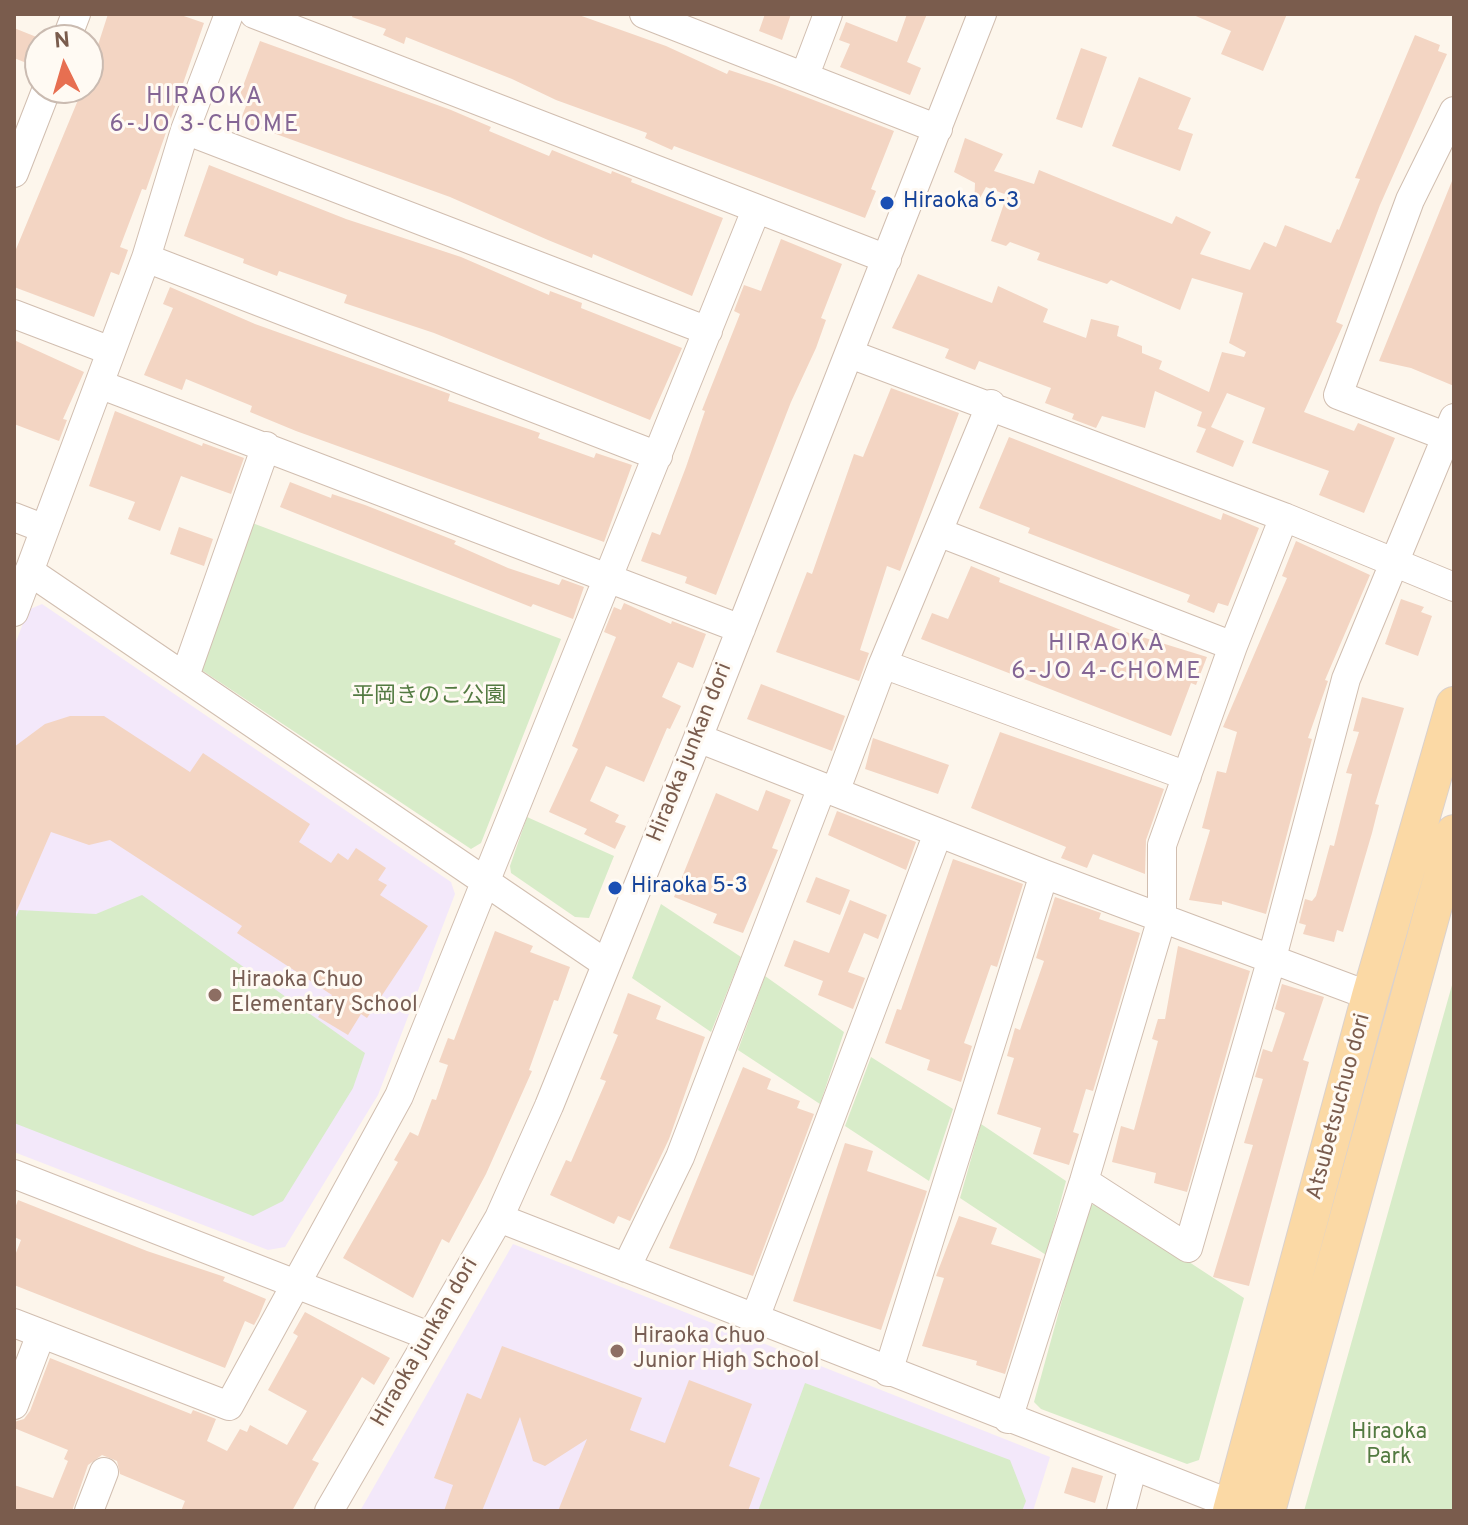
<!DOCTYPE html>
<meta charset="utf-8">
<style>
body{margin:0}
#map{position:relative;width:1468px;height:1525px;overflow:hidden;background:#fdf6ec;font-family:Overpass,sans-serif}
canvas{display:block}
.frame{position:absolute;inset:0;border:16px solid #7a5c4d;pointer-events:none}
.north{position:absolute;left:24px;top:24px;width:80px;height:80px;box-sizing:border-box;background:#fffaf3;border:2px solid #cabbb1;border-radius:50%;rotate:355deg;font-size:22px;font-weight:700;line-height:32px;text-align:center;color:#7a5c4d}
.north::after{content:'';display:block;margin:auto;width:28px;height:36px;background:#e76f51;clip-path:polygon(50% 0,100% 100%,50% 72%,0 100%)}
</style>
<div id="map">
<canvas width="1468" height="1525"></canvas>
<div class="frame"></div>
<div class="north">N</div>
</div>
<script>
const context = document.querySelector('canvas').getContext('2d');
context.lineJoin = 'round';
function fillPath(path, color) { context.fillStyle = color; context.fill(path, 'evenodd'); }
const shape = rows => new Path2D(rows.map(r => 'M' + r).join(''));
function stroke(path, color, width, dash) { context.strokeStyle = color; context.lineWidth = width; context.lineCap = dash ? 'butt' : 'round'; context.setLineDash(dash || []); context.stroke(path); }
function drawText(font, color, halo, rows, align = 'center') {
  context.font = font + ' Overpass,"Noto Sans JP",sans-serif'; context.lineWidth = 6; context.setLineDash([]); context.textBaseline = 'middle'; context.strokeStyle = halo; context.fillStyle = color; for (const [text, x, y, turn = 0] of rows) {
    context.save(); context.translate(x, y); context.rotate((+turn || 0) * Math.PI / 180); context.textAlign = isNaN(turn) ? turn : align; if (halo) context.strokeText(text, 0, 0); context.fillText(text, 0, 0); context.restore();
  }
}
fillPath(shape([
 [42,604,451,882,455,894,378,1095,285,1247,268,1250,14,1152,14,647,28,610],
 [513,1244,1050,1457,1033,1511,360,1511]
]), '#f3e8fa');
fillPath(shape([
 [247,521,561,639,481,843,471,849,200,669],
 [527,817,614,856,589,918,575,917,511,873,510,866],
 [142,895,365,1053,353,1088,283,1201,253,1216,14,1123,14,922,19,910,96,914],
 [661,904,741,957,711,1032,632,978],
 [765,976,844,1032,820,1104,738,1050],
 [1454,978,1454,1511,1304,1511,1416,1113],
 [871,1057,953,1109,929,1181,845,1126],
 [981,1124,1066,1181,1046,1255,960,1198],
 [1099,1203,1244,1298,1199,1460,1187,1464,1041,1409,1034,1402,1088,1206],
 [805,1383,1010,1460,1026,1501,1022,1511,758,1511]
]), '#d8ecc9');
fillPath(shape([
 [108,14,178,14,204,23,146,190,142,189,120,247,128,250,119,275,111,272,94,317,14,287,14,254,83,88,88,88,88,76],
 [353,14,576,14,666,46,727,74,729,70,772,84,894,131,871,189,876,191,865,218,674,146,672,150,645,138,647,133,556,100,512,79,406,37,404,44,383,35,386,29,352,17],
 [765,14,791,14,782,40,759,31],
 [907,14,927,14,907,62,921,68,910,95,840,67,850,44,839,40,846,22,897,42],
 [1191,14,1287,14,1263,71,1221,54,1231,31],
 [14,28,39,38,29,64,14,58],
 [1415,35,1440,45,1438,51,1447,54,1380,205,1336,322,1343,325,1304,412,1354,431,1358,423,1395,438,1364,513,1319,495,1329,471,1252,443,1265,408,1227,393,1211,427,1244,441,1233,467,1196,452,1206,429,1197,426,1202,412,1155,391,1145,428,1102,416,1096,428,1072,419,1074,414,1045,403,1051,388,979,361,975,370,945,358,949,349,892,328,918,274,992,303,998,286,1048,309,1043,322,1086,338,1091,319,1119,326,1117,336,1142,346,1142,353,1162,361,1159,369,1209,392,1222,352,1244,357,1246,352,1229,343,1243,293,1192,278,1180,310,1111,280,1107,284,1037,260,1040,253,1010,242,1006,246,991,241,1007,195,986,187,974,209,975,183,954,172,965,138,1003,154,994,171,1034,184,1039,170,1172,224,1176,216,1211,232,1200,254,1250,270,1264,242,1276,247,1285,225,1331,243,1337,229,1339,230,1360,179,1355,178],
 [260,41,451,110,491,127,489,131,549,156,552,150,611,174,612,171,632,179,631,182,723,218,692,296,593,254,592,258,548,240,450,197,240,121,246,106,237,102],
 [1081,48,1107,57,1082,128,1056,119],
 [1139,77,1191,98,1178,129,1193,134,1180,171,1112,146],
 [209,165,346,219,461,257,549,295,550,291,582,303,581,308,682,348,650,420,434,333,344,303,347,295,279,271,277,276,243,263,244,259,184,236],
 [1454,176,1454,386,1411,368,1379,361],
 [781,239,842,264,821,318,826,320,816,348,791,402,716,595,685,583,687,577,641,561,652,532,660,535,686,467,705,411,702,410,740,314,734,311,744,285,761,291],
 [170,287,255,324,450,394,448,401,540,433,538,438,594,458,596,453,632,465,604,542,296,431,250,412,252,406,186,379,182,390,144,375,173,308,163,304],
 [14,340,84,372,63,419,67,420,59,441,14,424],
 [891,388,959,413,900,571,887,566,860,650,869,653,859,681,776,652,807,572,812,574,854,454,863,457],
 [115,411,202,446,203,443,244,458,231,494,181,476,160,531,128,519,135,502,89,486],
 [1009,437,1221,520,1223,513,1259,528,1228,606,1218,603,1214,613,1187,602,1190,595,1028,533,1030,528,979,508],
 [290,482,331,498,332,494,365,505,456,541,454,544,508,568,559,585,562,579,584,587,573,619,533,604,531,607,280,507],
 [179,527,213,539,204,566,170,554],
 [1296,541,1370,575,1325,680,1328,681,1308,738,1312,739,1266,914,1222,901,1222,905,1189,900,1210,830,1202,828,1217,771,1226,773,1237,732,1223,727,1287,578,1282,576],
 [971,566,1000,578,999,582,1126,632,1207,657,1196,685,1191,683,1171,736,921,639,932,613,948,619],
 [1401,599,1424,607,1421,612,1432,616,1418,656,1385,644],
 [624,603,671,624,672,621,706,634,693,668,678,662,662,697,681,706,670,729,667,728,644,782,606,766,590,801,619,815,615,822,626,826,615,849,584,834,587,829,549,812,578,749,572,746,616,637,604,632,614,607,621,610],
 [761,684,845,716,832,751,747,719],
 [1362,697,1404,708,1375,804,1379,805,1372,833,1343,932,1337,930,1334,942,1303,934,1306,925,1299,923,1305,899,1312,901,1316,896,1330,845,1334,846,1352,774,1346,773,1359,732,1353,731],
 [70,716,104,716,190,772,203,753,310,824,299,842,331,863,338,853,348,860,356,848,386,868,378,880,387,885,380,895,428,926,367,1018,361,1014,348,1035,318,1017,332,995,237,933,242,926,110,840,89,845,51,832,14,917,14,747,45,724],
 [1000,732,1164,789,1146,840,1145,874,1093,854,1087,868,1061,858,1066,847,971,808],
 [873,738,949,765,938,794,865,769],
 [766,790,791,800,772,848,778,850,743,933,713,923,717,914,674,897,716,793,758,811],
 [837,811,916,842,906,870,828,835],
 [953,859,1023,884,997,967,991,965,964,1043,972,1046,961,1082,927,1070,930,1060,885,1043,897,1009,901,1010],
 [816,877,850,890,840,915,806,902],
 [1055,897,1101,913,1099,919,1140,933,1093,1091,1086,1089,1073,1132,1079,1134,1069,1165,1033,1154,1041,1128,997,1114,1014,1058,1007,1056,1015,1028,1020,1030,1044,961,1036,958],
 [850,900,887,915,878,939,864,933,848,972,865,978,853,1009,818,995,823,981,784,966,794,940,829,953],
 [495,931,533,946,530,952,570,967,558,1001,554,1000,529,1070,532,1071,486,1174,449,1243,442,1239,413,1298,343,1258,398,1162,394,1160,410,1132,418,1136,432,1099,436,1100,448,1065,439,1062,448,1038,454,1040],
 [1178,946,1250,971,1187,1192,1154,1183,1156,1173,1112,1162,1121,1126,1134,1130,1158,1041,1152,1039,1158,1019,1165,1019],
 [1282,984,1324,997,1303,1060,1309,1062,1249,1286,1213,1277,1253,1145,1244,1143,1263,1079,1255,1077,1263,1049,1272,1052,1285,1013,1275,1009],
 [628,993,661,1006,656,1019,705,1037,669,1139,630,1221,618,1216,614,1224,550,1195,566,1160,571,1162,606,1081,600,1079,618,1035,613,1033],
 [743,1067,771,1079,767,1089,800,1101,797,1108,814,1114,753,1276,669,1248],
 [845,1143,873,1151,867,1171,927,1191,881,1330,793,1301],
 [18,1200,147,1251,225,1277,223,1281,266,1299,259,1316,254,1325,245,1321,225,1368,14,1285,14,1258,21,1240,14,1237,14,1211],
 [959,1216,997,1228,991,1244,1041,1259,1005,1374,976,1365,977,1361,922,1346,944,1278,936,1276],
 [305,1312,390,1358,374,1385,362,1377,312,1460,319,1463,292,1511,181,1511,185,1501,120,1474,117,1461,102,1455,88,1465,72,1511,14,1511,14,1485,53,1498,68,1461,64,1459,68,1450,14,1428,14,1422,24,1419,30,1411,50,1358,191,1414,193,1410,216,1419,207,1441,227,1451,240,1429,247,1432,250,1425,287,1445,307,1411,268,1390,298,1336,293,1333],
 [502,1346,642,1398,630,1430,665,1443,689,1380,752,1404,729,1466,760,1478,748,1511,558,1511,587,1439,545,1466,533,1461,520,1417,482,1511,444,1511,453,1485,434,1478,467,1393,481,1399],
 [1072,1467,1103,1476,1095,1503,1064,1493]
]), '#f3d5c3');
const minor = shape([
 [254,14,887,259],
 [644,14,938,129],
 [66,40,76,14],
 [805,75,828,14],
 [185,130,708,331],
 [14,173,47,88],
 [146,258,658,456],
 [14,314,111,351],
 [850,354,1284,517,1454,587],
 [99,384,741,629],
 [1445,436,1338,395,1410,200,1454,111],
 [14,517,45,529],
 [938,532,1233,646],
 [29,571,605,963],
 [14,612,146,258,185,130,229,14],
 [883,664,1187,776],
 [185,676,266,446],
 [698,738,1044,874,1370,996],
 [835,792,883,664,991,404],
 [14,1174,429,1336],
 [1084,1181,1188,1248,1272,958,1346,679,1454,418],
 [499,1218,1249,1511],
 [626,1268,680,1157,822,787],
 [755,1318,938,833],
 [14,1323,229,1406,399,1096,756,210],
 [888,1372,1044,874],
 [14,1405,41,1334],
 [1008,1419,1084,1181,1162,918,1162,845,1233,646,1284,517],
 [89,1511,104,1472],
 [329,1511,499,1218,549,1106,698,738,982,14],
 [1121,1511,1133,1466]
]);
const major = shape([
 [1231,1511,1370,996,1454,705],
 [1267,1511,1454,833]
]);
stroke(minor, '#d1beb0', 30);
stroke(major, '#dad1cd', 38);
stroke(minor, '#fff', 28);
stroke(major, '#fbd9a5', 36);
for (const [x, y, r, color] of [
 [887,203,8,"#1a4fb4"],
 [615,888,8,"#1a4fb4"],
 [215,995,8,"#8d6e63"],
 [617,1351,8,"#8d6e63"]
]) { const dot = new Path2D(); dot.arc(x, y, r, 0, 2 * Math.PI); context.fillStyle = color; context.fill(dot); stroke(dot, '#fffaf3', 3); }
drawText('22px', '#164399', '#fffaf3', [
 ["Hiraoka 6-3",903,203],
 ["Hiraoka 5-3",631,888]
], 'left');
drawText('22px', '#537a41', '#fffaf3', [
 ["平岡きのこ公園",429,698],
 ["Hiraoka",1389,1434],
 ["Park",1389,1459]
]);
drawText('22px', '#7a5c4d', '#fffaf3', [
 ["Hiraoka junkan dori",691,753,-68],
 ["Atsubetsuchuo dori",1340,1107,-75],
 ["Hiraoka junkan dori",426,1343,-60]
]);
drawText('22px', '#785e54', '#fffaf3', [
 ["Hiraoka Chuo",231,982],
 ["Elementary School",231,1007],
 ["Hiraoka Chuo",633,1338],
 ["Junior High School",633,1363]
], 'left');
context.letterSpacing = '2px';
drawText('24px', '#846695', '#fffaf3', [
 ["HIRAOKA",205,98],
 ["6-JO 3-CHOME",205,126],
 ["HIRAOKA",1107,645],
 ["6-JO 4-CHOME",1107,673]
]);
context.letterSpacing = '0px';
</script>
